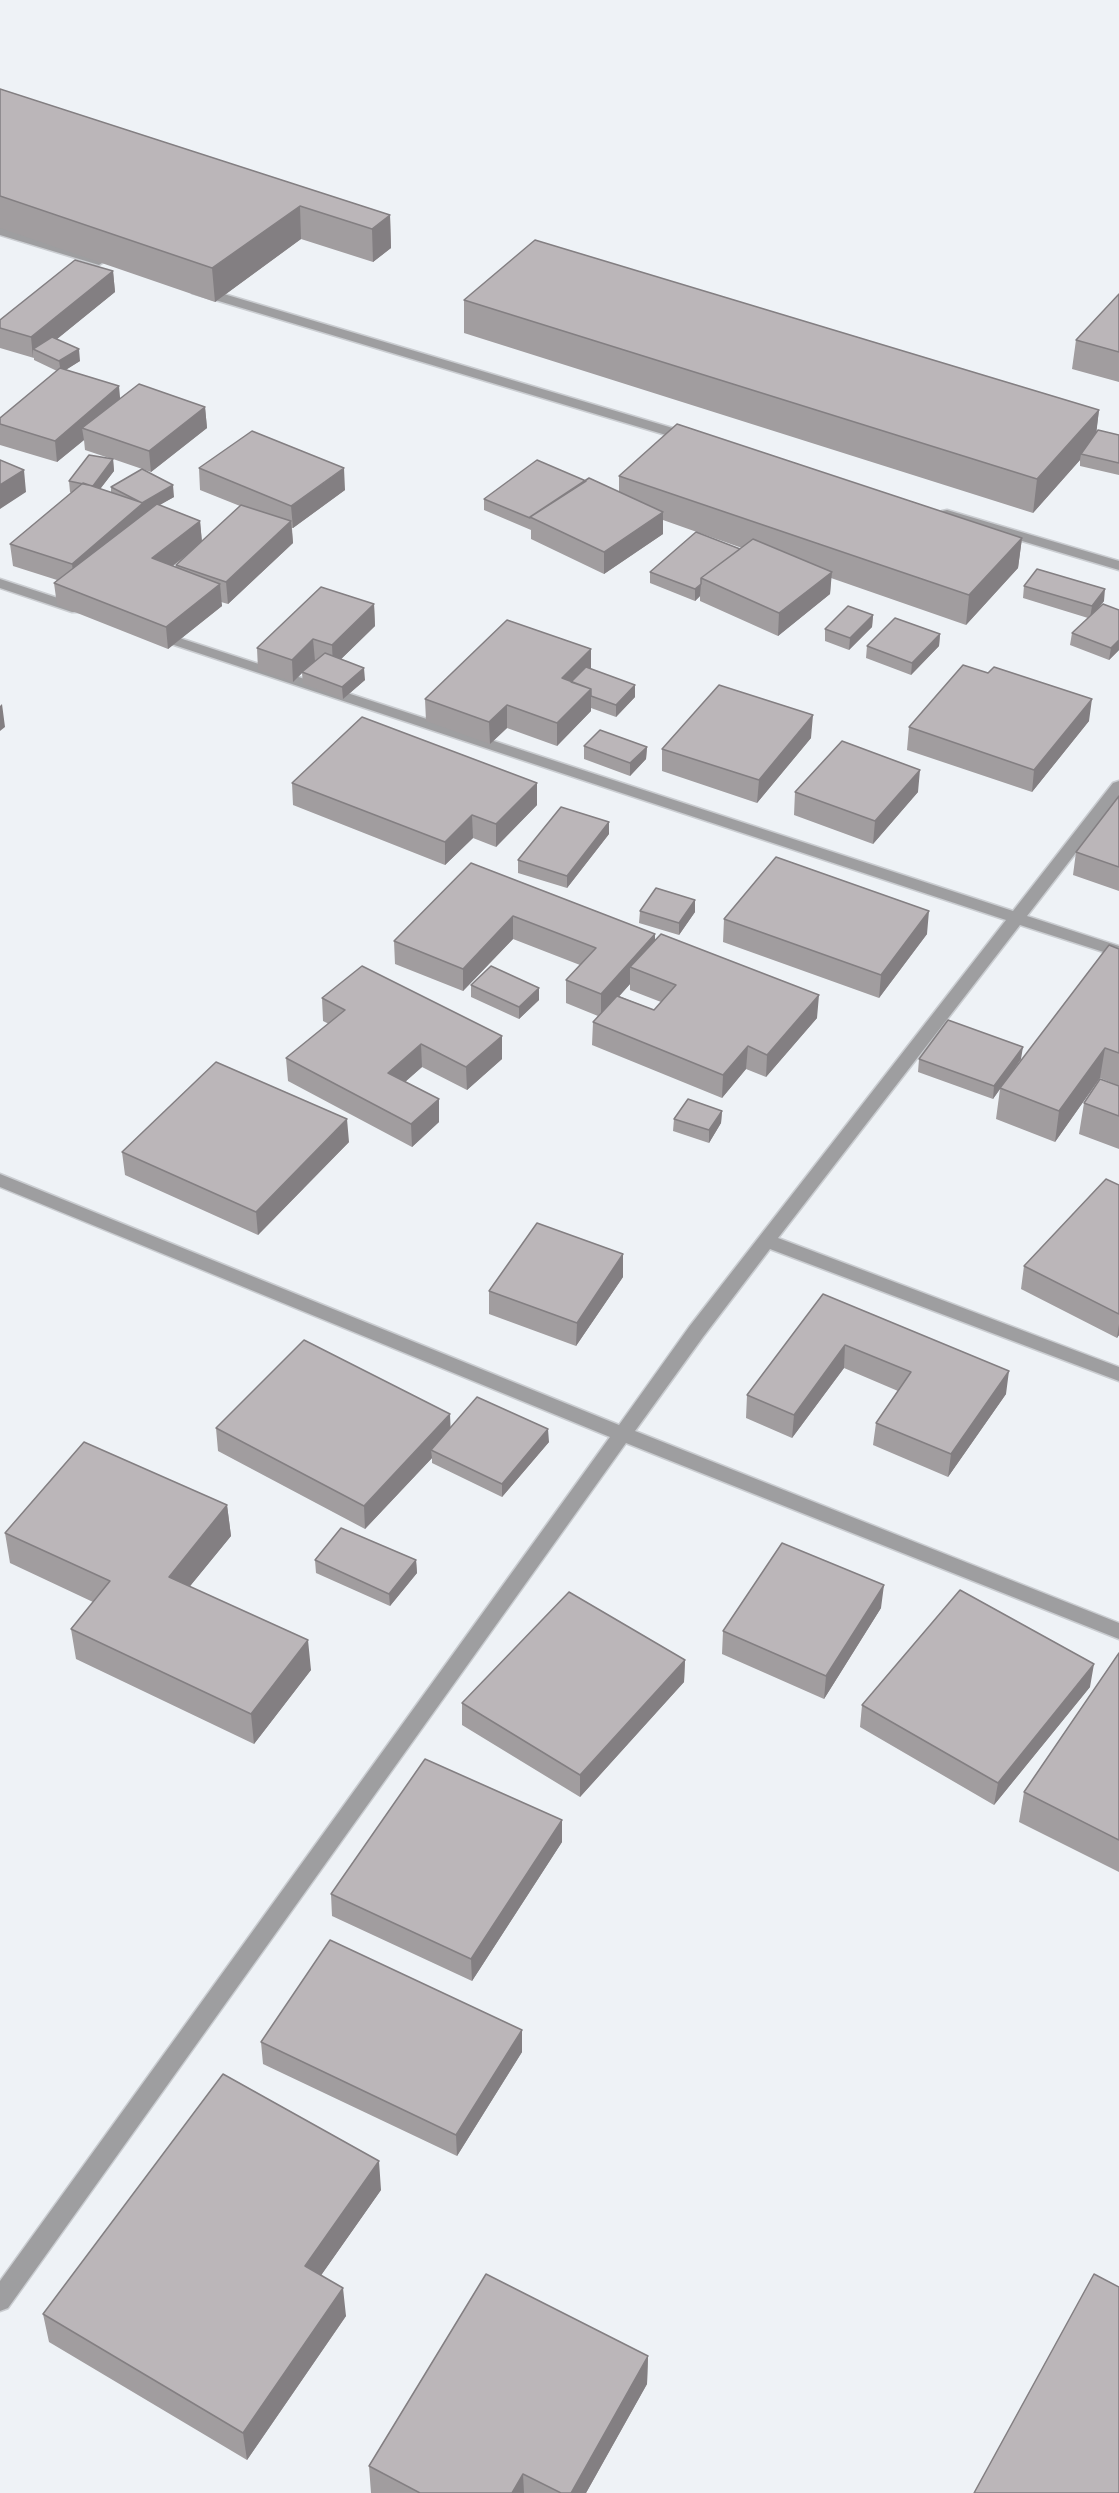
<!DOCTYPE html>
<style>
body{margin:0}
canvas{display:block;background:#eef2f6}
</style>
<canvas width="1119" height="2493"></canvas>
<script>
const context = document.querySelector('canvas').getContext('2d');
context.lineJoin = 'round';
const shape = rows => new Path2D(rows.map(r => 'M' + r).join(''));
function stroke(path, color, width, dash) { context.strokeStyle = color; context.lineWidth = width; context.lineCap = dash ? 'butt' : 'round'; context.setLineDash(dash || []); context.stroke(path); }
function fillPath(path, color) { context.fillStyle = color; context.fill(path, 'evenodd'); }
const minor = shape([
 [0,227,104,258,105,261,99,265,0,235,0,227],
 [197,286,696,435,698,438,696,441,686,441,192,293,190,290,192,287,197,286],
 [947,510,1119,561,1119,570,942,517,940,514,942,511,947,510],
 [0,579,82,606,84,609,82,612,72,612,0,588,0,579],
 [155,630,1013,911,1113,783,1119,781,1119,797,1027,916,1119,946,1119,957,1020,925,778,1238,1119,1367,1119,1381,770,1249,703,1337,635,1431,1119,1623,1119,1639,626,1443,8,2308,0,2311,0,2281,610,1437,0,1187,0,1174,619,1425,689,1327,1006,920,150,637,148,634,150,631,155,630]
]);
stroke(minor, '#cacdd1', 3);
fillPath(minor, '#9e9ea0');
fillPath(shape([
 [0,89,390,215,391,248,373,262,301,239,215,302,0,228],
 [113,271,115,292,57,339,80,361,65,370,120,399,205,407,207,428,151,472,113,459,114,471,100,489,111,493,111,487,174,497,159,505,200,521,202,542,240,506,200,490,199,468,345,490,293,528,292,528,293,543,228,604,221,602,222,606,168,649,57,605,54,583,57,580,13,566,10,544,71,493,70,492,69,481,112,459,85,450,84,440,57,462,0,445,0,418,57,371,34,360,34,358,0,348,0,320],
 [191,552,176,565,176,567,173,566],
 [1119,294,1119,382,1072,369,1076,340],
 [464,300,1099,410,1096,433,1119,435,1119,475,1080,466,1080,460,1033,513,464,333],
 [619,476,1022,538,1018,568,966,625,831,578,830,594,778,636,700,601,700,596,695,601,650,583,650,572,742,548,663,520,663,534,604,574,531,539,531,530,484,510,484,499,586,481,619,492],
 [1024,586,1104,601,1098,609,1119,610,1119,650,1109,660,1070,645,1072,633,1088,618,1023,598],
 [374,604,375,626,341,659,365,680,343,699,303,684,302,673,293,682,258,670,257,648],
 [873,615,872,627,849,650,825,641,825,629],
 [940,634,939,646,911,675,866,658,867,646],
 [591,669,635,697,616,717,591,708,591,711,557,746,507,728,490,744,426,721,425,699],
 [988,673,1089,721,1032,792,907,750,909,727],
 [811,738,757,803,662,771,662,749],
 [584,746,647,747,646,759,630,776,584,759],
 [292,783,537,805,496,847,473,838,445,865,293,805],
 [795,792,918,792,873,844,794,815],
 [1119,796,1119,891,1073,875,1076,852],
 [609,834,567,888,518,873,518,860],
 [471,863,655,940,817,1018,766,1077,746,1069,722,1098,592,1045,593,1022,598,1016,566,1003,566,980,580,965,513,939,463,991,395,964,394,941],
 [630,984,630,990,661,1002,654,1010,619,996],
 [695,900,695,912,679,935,639,923,640,911],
 [724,919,927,934,879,998,723,942],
 [1119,949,1119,1086,1100,1078,1055,1142,996,1119,1000,1089,993,1099,918,1072,919,1059,1021,1059,1009,1076],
 [471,985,539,1000,519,1019,471,997],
 [322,998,502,1036,502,1059,467,1090,422,1067,405,1082,439,1099,439,1122,412,1147,288,1081,286,1058,329,1024,323,1021],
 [1119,1086,1119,1149,1079,1134,1084,1103],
 [722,1111,721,1123,709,1143,673,1131,674,1119],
 [349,1142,258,1235,125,1175,122,1152],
 [1119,1185,1119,1335,1117,1338,1021,1289,1024,1266],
 [623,1277,576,1346,489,1314,489,1291],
 [823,1294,1006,1394,948,1477,873,1445,876,1423,898,1391,844,1368,792,1438,746,1418,747,1395],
 [216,1428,451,1428,549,1442,502,1497,432,1463,432,1458,365,1529,218,1451],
 [227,1505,231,1536,190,1586,311,1670,254,1744,76,1659,71,1629,93,1602,10,1563,5,1533],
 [315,1560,416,1560,417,1573,390,1606,316,1573],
 [881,1608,824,1699,722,1654,723,1631],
 [1119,1653,1119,1872,1019,1822,1024,1792],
 [685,1660,684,1682,580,1797,462,1725,462,1703],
 [1090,1687,994,1805,860,1727,862,1705],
 [562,1820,562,1842,472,1981,332,1916,331,1894],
 [522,2030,522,2052,457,2156,263,2064,261,2042],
 [381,2190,321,2275,346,2316,247,2460,49,2342,43,2314],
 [648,2356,647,2384,586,2493,371,2493,369,2466]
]), '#a19d9f');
fillPath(shape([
 [300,206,301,239,215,302,212,268],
 [390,215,391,248,373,262,372,229],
 [113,271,115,292,41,352,33,349,33,358,31,337],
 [79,349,80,361,61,373,59,361],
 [119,386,121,408,82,428,84,440,57,462,55,441],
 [205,407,207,428,151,472,149,451],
 [1099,410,1095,444,1081,454,1080,460,1033,513,1037,479],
 [113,459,114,471,94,497,93,486],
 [344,468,345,490,293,528,291,506],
 [24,470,26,492,0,509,0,485],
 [173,485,174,497,144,514,75,587,72,564,141,503],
 [663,512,663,534,604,574,604,552],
 [200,521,202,543,154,580,152,558],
 [291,521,293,543,228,604,226,582],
 [1022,538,1018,568,966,625,969,595],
 [832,572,830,594,778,636,779,613],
 [220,584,222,606,168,649,166,627],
 [701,584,700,596,695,601,695,589],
 [1105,589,1104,601,1090,618,1092,606],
 [374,604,375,626,333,667,332,645],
 [873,615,872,627,849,650,850,638],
 [940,634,939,646,911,675,912,663],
 [313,639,315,661,302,672,302,673,293,682,292,660],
 [1119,640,1119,650,1109,660,1111,648],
 [591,649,591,671,573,689,562,678],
 [364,668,365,680,343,699,342,687],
 [635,685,635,697,616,717,616,705],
 [591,689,591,711,557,746,557,723],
 [1092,699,1089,721,1032,792,1034,770],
 [2,704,5,727,0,731,0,706],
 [507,705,507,728,490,744,489,722],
 [813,715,811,738,757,803,759,780],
 [647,747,646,759,630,776,630,763],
 [920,770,918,792,873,844,875,821],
 [537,783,537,805,496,847,496,824],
 [472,815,473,838,445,865,445,842],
 [609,822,609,834,567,888,567,876],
 [695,900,695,912,679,935,679,923],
 [929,911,927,934,879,998,881,975],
 [513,916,513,939,463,991,463,969],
 [655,934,655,956,630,967,630,984,601,1017,601,994],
 [539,988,539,1000,519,1019,519,1007],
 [819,995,817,1018,766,1077,767,1055],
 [502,1036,502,1059,467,1090,466,1067],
 [421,1044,422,1067,389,1096,388,1073],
 [748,1046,746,1069,722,1098,723,1075],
 [1023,1047,1021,1059,993,1099,994,1086],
 [1105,1048,1100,1078,1055,1142,1059,1111],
 [439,1099,439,1122,412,1147,411,1124],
 [722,1111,721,1123,709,1143,709,1130],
 [347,1119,349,1142,258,1235,256,1212],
 [623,1254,623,1277,576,1346,577,1323],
 [1119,1324,1119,1335,1117,1338],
 [845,1345,844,1368,792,1438,794,1415],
 [1009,1371,1006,1394,948,1477,951,1454],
 [450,1414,451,1437,431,1450,432,1458,365,1529,364,1506],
 [548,1429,549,1442,502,1497,502,1484],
 [227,1505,231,1536,173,1607,169,1577],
 [416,1560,417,1573,390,1606,389,1594],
 [884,1585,881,1608,824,1699,826,1676],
 [308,1640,311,1670,254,1744,251,1714],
 [685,1660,684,1682,580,1797,580,1775],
 [1094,1664,1090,1687,994,1805,998,1783],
 [562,1820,562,1842,472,1981,471,1959],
 [522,2030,522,2052,457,2156,456,2135],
 [379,2161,381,2190,308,2294,305,2266],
 [343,2288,346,2316,247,2460,243,2433],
 [648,2356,647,2384,586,2493,571,2493],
 [523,2474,524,2493,512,2493]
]), '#837f82');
const building = shape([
 [0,89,390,215,372,229,300,206,212,268,0,196,0,89],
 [535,240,1099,410,1037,479,464,300,535,240],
 [75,260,113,271,31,337,0,328,0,320,75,260],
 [1119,294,1119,352,1076,340,1119,294],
 [52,337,79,349,59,361,33,349,52,337],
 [60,368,119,386,55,441,0,424,0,418,60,368],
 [139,384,205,407,149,451,82,428,139,384],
 [677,424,1022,538,969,595,619,476,677,424],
 [1098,430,1119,435,1119,463,1081,454,1098,430],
 [252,431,344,468,291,506,199,468,252,431],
 [89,455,113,459,93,486,69,481,89,455],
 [0,460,24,470,0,485,0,460],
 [537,460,586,481,530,517,530,518,484,499,537,460],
 [142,469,173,485,142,503,111,487,142,469],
 [589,478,663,512,604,552,530,517,589,478],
 [83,483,143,503,72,564,10,544,83,483],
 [157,504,200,521,152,558,220,584,166,627,54,583,157,504],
 [241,505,291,521,226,582,176,565,241,505],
 [696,532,740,549,701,578,701,584,695,589,650,572,696,532],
 [753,539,832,572,779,613,701,578,753,539],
 [1037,569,1105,589,1092,606,1024,586,1037,569],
 [321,587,374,604,332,645,313,639,292,660,257,648,321,587],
 [1103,604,1119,610,1119,640,1111,648,1072,633,1103,604],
 [848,606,873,615,850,638,825,629,848,606],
 [895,618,940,634,912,663,867,646,895,618],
 [507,620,591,649,562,678,591,689,557,723,507,705,489,722,425,699,507,620],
 [325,653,364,668,342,687,302,672,325,653],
 [963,665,988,673,994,667,1092,699,1034,770,909,727,963,665],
 [586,667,635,685,616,705,591,696,591,689,571,682,586,667],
 [719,685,813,715,759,780,662,749,719,685],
 [362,717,537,783,496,824,472,815,445,842,292,783,362,717],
 [600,730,647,747,630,763,584,746,600,730],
 [842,741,920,770,875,821,795,792,842,741],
 [1119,796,1119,867,1076,852,1119,796],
 [561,807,609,822,567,876,518,860,561,807],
 [776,857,929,911,881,975,724,919,776,857],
 [471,863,655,934,601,994,566,980,596,948,513,916,463,969,394,941,471,863],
 [656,888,695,900,679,923,640,911,656,888],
 [661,934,819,995,767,1055,748,1046,723,1075,593,1022,617,996,654,1010,676,985,630,967,661,934],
 [1109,945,1119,949,1119,1053,1105,1048,1059,1111,1000,1088,1109,945],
 [362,966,502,1036,466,1067,421,1044,388,1073,439,1099,411,1124,286,1058,345,1010,322,998,362,966],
 [491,966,539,988,519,1007,471,985,491,966],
 [948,1020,1023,1047,994,1086,919,1059,948,1020],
 [216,1062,347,1119,256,1212,122,1152,216,1062],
 [1100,1079,1119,1086,1119,1116,1084,1103,1100,1079],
 [688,1099,722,1111,709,1130,674,1119,688,1099],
 [1106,1179,1119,1185,1119,1314,1024,1266,1106,1179],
 [537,1223,623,1254,577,1323,489,1291,537,1223],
 [823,1294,1009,1371,951,1454,876,1423,911,1372,845,1345,794,1415,747,1395,823,1294],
 [304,1340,450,1414,364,1506,216,1428,304,1340],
 [477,1397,548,1429,502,1484,431,1450,477,1397],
 [84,1442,227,1505,169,1577,308,1640,251,1714,71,1629,110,1581,5,1533,84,1442],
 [341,1528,416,1560,389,1594,315,1560,341,1528],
 [782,1543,884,1585,826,1676,723,1631,782,1543],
 [960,1590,1094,1664,998,1783,862,1705,960,1590],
 [569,1592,685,1660,580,1775,462,1703,569,1592],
 [1119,1653,1119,1840,1024,1792,1119,1653],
 [425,1759,562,1820,471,1959,331,1894,425,1759],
 [330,1940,522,2030,456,2135,261,2042,330,1940],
 [223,2074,379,2161,305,2266,343,2288,243,2433,43,2314,223,2074],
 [486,2274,648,2356,571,2493,561,2493,523,2474,512,2493,420,2493,369,2466,486,2274],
 [1094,2274,1119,2287,1119,2493,974,2493,1094,2274]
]);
fillPath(building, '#bbb6b9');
stroke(building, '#837f82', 1.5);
</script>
